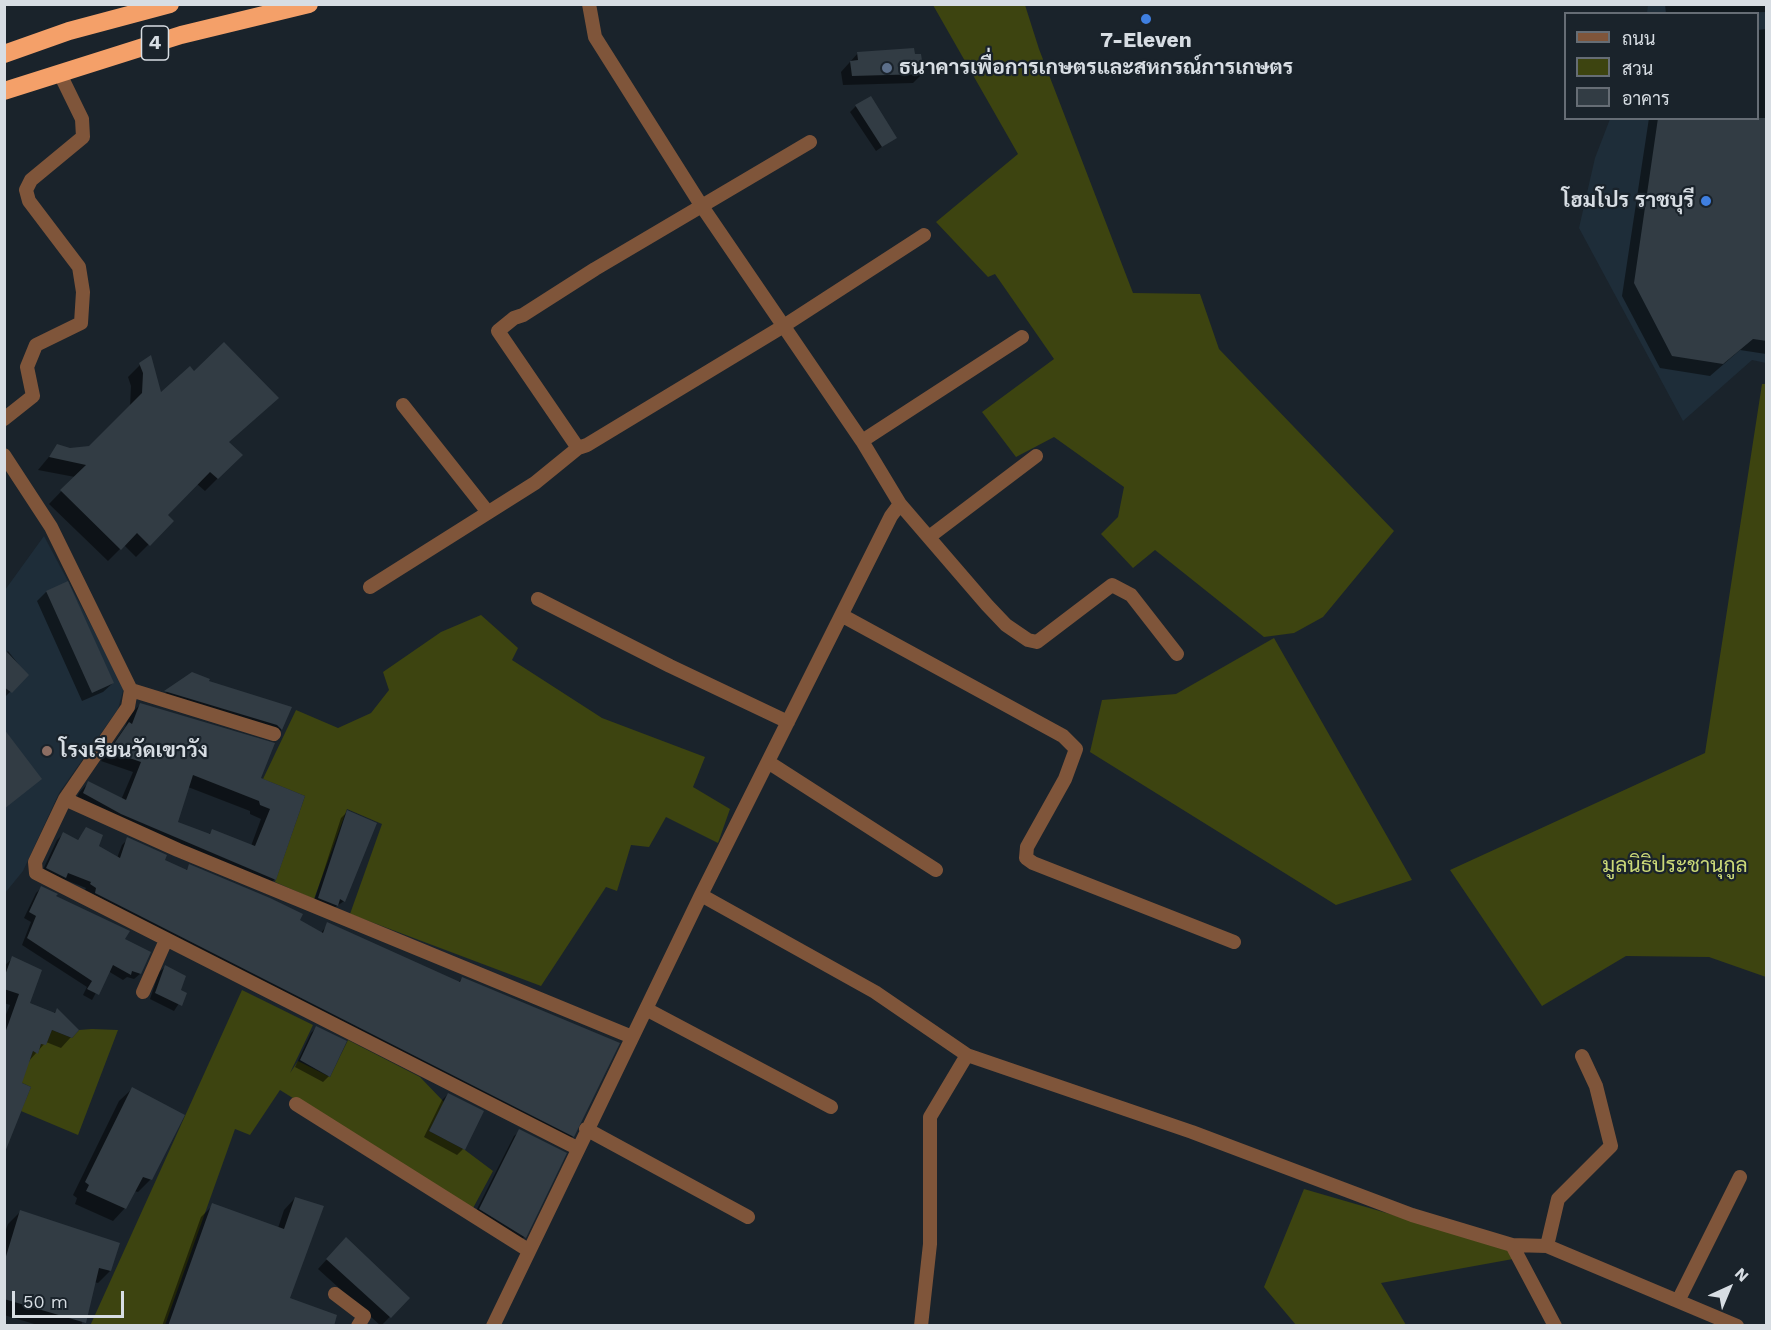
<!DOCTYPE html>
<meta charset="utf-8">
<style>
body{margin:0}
#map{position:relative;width:1771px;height:1330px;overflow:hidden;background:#1a232b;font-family:"Work Sans",Sarabun,sans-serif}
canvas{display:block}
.frame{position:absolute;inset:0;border:6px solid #d7dde3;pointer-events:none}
.legend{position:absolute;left:1564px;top:12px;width:195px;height:108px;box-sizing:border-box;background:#1a232b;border:2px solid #666d75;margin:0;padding:8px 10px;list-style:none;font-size:18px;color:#d7dde3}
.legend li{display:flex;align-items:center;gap:12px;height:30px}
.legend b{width:30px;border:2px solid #666d75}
.north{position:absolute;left:1699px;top:1258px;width:60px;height:60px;-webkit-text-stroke:4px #1a232b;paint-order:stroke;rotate:44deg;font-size:16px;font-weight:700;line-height:24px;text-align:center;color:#d7dde3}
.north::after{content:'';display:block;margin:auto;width:21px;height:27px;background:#d7dde3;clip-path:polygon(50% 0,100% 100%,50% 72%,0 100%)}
.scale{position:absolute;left:12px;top:1291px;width:112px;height:27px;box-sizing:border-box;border:3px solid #d7dde3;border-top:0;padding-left:8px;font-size:18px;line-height:21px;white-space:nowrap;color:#d7dde3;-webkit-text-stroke:4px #1a232b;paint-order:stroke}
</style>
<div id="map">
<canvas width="1771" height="1330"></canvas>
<div class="frame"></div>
<ul class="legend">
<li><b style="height:8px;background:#7f553a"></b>ถนน</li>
<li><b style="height:16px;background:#3d4410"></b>สวน</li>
<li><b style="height:16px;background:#323c44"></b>อาคาร</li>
</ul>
<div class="north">N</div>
<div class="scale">50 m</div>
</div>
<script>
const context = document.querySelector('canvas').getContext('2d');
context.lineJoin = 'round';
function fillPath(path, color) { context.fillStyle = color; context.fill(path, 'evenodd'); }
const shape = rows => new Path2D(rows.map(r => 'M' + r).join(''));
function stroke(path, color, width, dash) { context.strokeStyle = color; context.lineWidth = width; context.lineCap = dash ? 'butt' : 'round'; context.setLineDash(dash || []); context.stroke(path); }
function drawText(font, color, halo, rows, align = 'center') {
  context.font = font + ' "Work Sans",Sarabun,sans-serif'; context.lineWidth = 4.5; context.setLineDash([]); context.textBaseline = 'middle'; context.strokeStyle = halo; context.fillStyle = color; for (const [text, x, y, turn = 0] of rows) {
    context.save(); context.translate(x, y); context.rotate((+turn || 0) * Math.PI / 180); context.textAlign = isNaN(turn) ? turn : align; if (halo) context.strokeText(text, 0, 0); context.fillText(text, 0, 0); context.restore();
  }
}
fillPath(shape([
 [1648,5,1766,5,1766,363,1752,360,1683,421,1579,228,1595,158,1610,119,1758,118,1758,14,1647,13],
 [44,536,124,687,118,709,59,793,23,871,5,893,5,590]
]), '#1e2d39');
fillPath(shape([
 [933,5,1025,5,1039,49,1133,293,1200,294,1219,349,1394,531,1323,617,1294,633,1264,637,1155,550,1133,568,1101,534,1118,517,1124,487,1054,437,1016,457,982,412,1054,359,995,274,988,277,936,222,1018,154],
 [1762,384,1766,384,1766,977,1709,957,1626,956,1542,1006,1450,870,1705,753],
 [481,615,518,648,512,660,602,718,705,757,693,787,730,809,718,843,666,817,649,847,631,845,617,891,606,887,541,986,350,914,382,824,347,809,314,899,275,882,305,796,263,779,296,710,338,728,371,713,389,690,383,672,441,632],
 [1274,638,1412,880,1336,905,1090,752,1102,700,1176,694],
 [242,990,313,1025,290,1073,298,1061,330,1077,348,1040,420,1077,444,1102,429,1131,465,1150,493,1171,472,1210,280,1090,250,1135,235,1129,165,1325,90,1326],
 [92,1029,118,1030,78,1135,21,1111,31,1087,5,1075,10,1055,29,1062,33,1051,38,1053,41,1044,46,1044,52,1030,72,1038,79,1030],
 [1304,1189,1507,1248,1513,1259,1381,1283,1406,1325,1296,1325,1264,1287]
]), '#3d4410');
fillPath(shape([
 [1665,4,1766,4,1766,12,1666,14],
 [1766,29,1766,354,1740,350,1710,376,1660,368,1622,296,1649,118,1758,118,1758,30],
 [858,53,922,74,913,83,843,85,841,72],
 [856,106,895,138,876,151,850,112],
 [140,365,160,395,228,442,241,455,205,491,197,484,166,515,172,521,136,557,124,545,108,561,49,504,75,477,38,470,58,446,70,450,90,448,130,407,131,386,128,377],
 [67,583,113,683,103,692,82,701,37,601,46,592],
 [8,651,27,675,4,698,4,654],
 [192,674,207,682,290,707,281,730,276,734,161,696],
 [140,705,259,779,303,797,274,880,265,889,74,803,79,793,88,783,121,800,133,772,101,761,125,727,130,714],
 [188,787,250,811,250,814,261,819,251,846,212,831,208,835,176,823],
 [347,812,344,901,330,911,313,904,341,818],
 [86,829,97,847,117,858,122,845,128,839,163,861,185,871,190,866,321,933,328,924,458,983,462,978,573,1136,567,1142,85,890,86,888,63,879,59,883,41,874,57,840,63,834,77,841],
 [41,888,123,940,140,974,134,979,127,977,123,980,108,971,92,1000,83,995,87,987,22,945,31,922,24,918,36,893],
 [13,958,28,1003,53,1014,57,1010,71,1037,61,1048,46,1042,28,1062,20,1084,29,1088,4,1148,4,1019,10,1005,4,1003,4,966],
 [165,967,179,991,185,994,174,1011,150,999,159,972],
 [317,1027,329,1076,323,1082,295,1067,311,1033],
 [132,1089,151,1179,138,1192,134,1191,125,1208,113,1221,75,1204,77,1198,73,1195,119,1101],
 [448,1094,482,1112,463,1149,457,1155,424,1137,442,1100],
 [520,1131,524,1237,518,1243,474,1215,514,1136],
 [295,1198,289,1299,333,1326,162,1326,201,1217,213,1205,278,1228,284,1210],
 [20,1212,110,1271,98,1283,94,1282,81,1326,41,1326,4,1315,4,1235,8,1224],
 [337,1248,408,1298,381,1326,318,1269]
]), '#0007');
fillPath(shape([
 [914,48,915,54,921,54,924,74,852,76,850,61,858,60,857,52],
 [871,96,897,138,882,147,855,105],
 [1658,118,1767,118,1767,341,1753,339,1723,364,1672,356,1634,283],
 [224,342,279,398,229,442,243,455,218,479,210,472,168,515,174,521,150,546,137,533,121,550,60,490,86,465,49,457,57,444,70,448,89,446,142,393,143,373,139,363,151,355,161,392,190,366,194,371],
 [68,581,114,683,92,693,46,591],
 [4,649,29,675,12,693,4,687],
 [192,672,210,679,209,681,292,707,282,730,277,725,164,691],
 [140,703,275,743,261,778,305,796,276,880,121,814,83,793,88,781,126,800,141,762,109,751,129,722,132,724],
 [193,775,259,801,260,805,270,809,255,846,212,829,210,834,178,822],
 [4,729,42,779,4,809],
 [347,810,377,823,345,902,340,899,338,906,318,898],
 [86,827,103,835,99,846,120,858,127,837,167,855,165,860,187,870,189,864,270,898,303,914,300,920,323,933,327,922,460,982,462,977,620,1043,574,1137,95,893,96,888,90,884,91,882,68,873,66,878,46,868,63,832,78,840],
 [41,886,58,894,56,896,130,931,125,939,151,952,141,974,132,971,131,975,113,965,99,995,87,989,92,981,27,938,36,916,29,912],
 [12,956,42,970,30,1003,55,1013,57,1008,79,1030,72,1038,52,1030,46,1045,41,1044,38,1054,33,1051,22,1083,31,1087,5,1152,4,1036,19,994,4,989,4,978],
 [165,965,186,976,181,990,187,993,182,1006,155,993],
 [316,1026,347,1041,330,1077,300,1060],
 [132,1087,185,1115,152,1180,143,1177,126,1209,86,1191,89,1185,85,1182],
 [448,1093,484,1111,465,1150,429,1131],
 [519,1129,567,1153,526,1238,479,1209],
 [295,1197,324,1206,290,1298,337,1315,334,1326,168,1326,212,1203,284,1229],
 [20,1210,120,1243,111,1271,99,1268,86,1323,4,1299,4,1263],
 [346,1237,410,1298,391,1318,326,1259]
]), '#323c44');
stroke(shape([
 [403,405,487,511],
 [4,419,33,396,27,367,36,345,81,323,83,292,79,267,29,201,26,190,31,180,83,137,82,119,60,74],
 [862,441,1022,337],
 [578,448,498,331,514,318,523,315,595,269,810,142],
 [4,455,51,527,131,690,128,707,65,799,35,862,36,873,577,1148],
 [900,504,987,605,1006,625,1028,640,1037,642,1112,585,1131,595,1177,654],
 [929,537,1036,456],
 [370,587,535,483,578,448,587,445,782,327,924,235],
 [538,599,670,666,788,722],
 [843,616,1063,736,1076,749,1065,779,1027,847,1026,858,1033,863,1234,942],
 [131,690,274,734],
 [768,762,936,870],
 [65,799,178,850,632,1037],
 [701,895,875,992,967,1055,1192,1132,1412,1215,1512,1245,1547,1246,1737,1326],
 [143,992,166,940],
 [646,1009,831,1107],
 [296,1104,528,1250],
 [586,1129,748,1217],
 [1512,1245,1555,1326],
 [1547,1246,1558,1199,1611,1146,1596,1086,1582,1056],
 [335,1294,364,1316,358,1326],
 [1679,1299,1740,1177],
 [493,1326,701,895,891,516,900,504,862,441,701,205,595,37,589,4],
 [921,1326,930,1244,930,1117,967,1055]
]), '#7f553a', 14);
stroke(shape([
 [4,54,69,31,170,4],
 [4,91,181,35,309,4]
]), '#f4a069', 18);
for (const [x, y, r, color] of [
 [1146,19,6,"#3f7fe0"],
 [887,68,6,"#5c6f8a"],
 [1706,201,6,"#3f7fe0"],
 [47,751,6,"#8d6e63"]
]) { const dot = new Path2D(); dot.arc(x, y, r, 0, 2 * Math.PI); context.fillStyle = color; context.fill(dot); stroke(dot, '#1a232b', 2); }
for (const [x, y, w] of [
 [155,43,27]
]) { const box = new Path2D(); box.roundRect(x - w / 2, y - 17, w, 34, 4.5); context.fillStyle = '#1a232b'; context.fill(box); stroke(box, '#d7dde3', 1.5); }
drawText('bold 20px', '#d7dde3', null, [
 ["4",155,43]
]);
drawText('bold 21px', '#d7dde3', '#1a232b', [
 ["7-Eleven",1146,41,"center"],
 ["ธนาคารเพื่อการเกษตรและสหกรณ์การเกษตร",899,68],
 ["โฮมโปร ราชบุรี",1694,201,"right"],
 ["โรงเรียนวัดเขาวัง",59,751]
], 'left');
drawText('21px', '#cbd978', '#1a232b', [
 ["มูลนิธิประชานุกูล",1675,866]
]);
</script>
